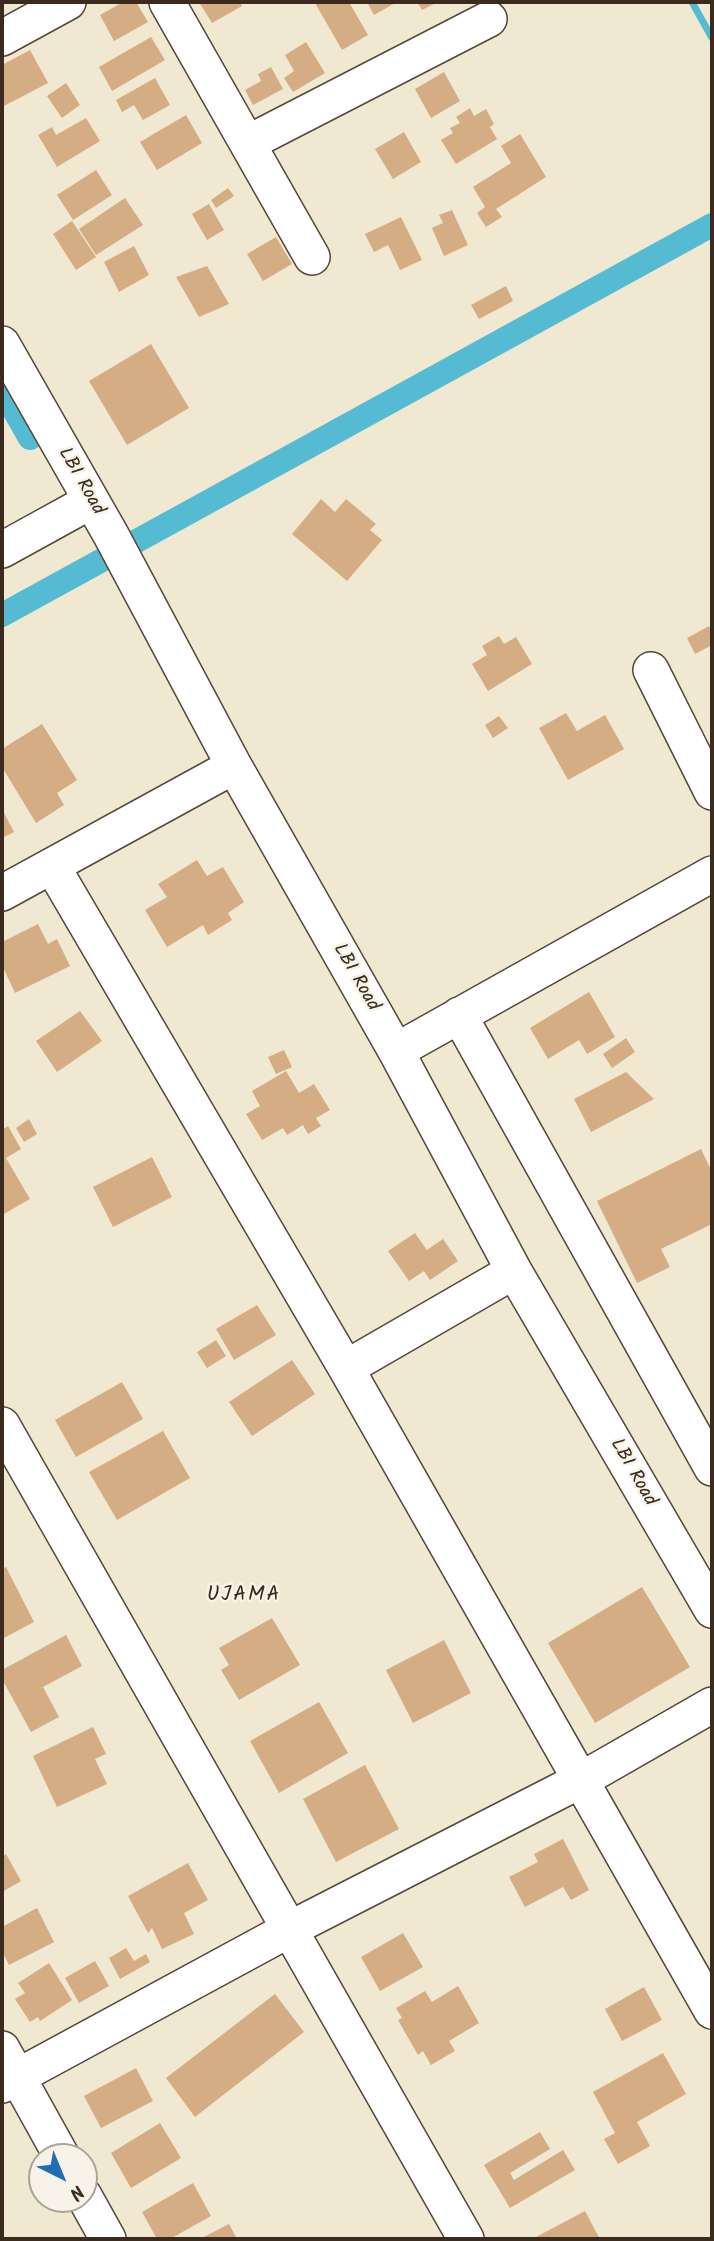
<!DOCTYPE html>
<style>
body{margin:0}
#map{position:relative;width:714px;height:2241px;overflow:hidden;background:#f1e8d1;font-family:Kalam,sans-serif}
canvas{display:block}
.frame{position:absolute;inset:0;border:4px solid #3b2a1e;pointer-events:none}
.north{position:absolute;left:28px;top:2143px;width:70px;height:70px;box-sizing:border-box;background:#f7f3e8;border:2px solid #aca397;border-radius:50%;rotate:137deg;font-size:19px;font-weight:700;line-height:28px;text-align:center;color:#3b2a1e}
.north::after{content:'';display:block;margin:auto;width:24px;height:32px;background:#1f6fb2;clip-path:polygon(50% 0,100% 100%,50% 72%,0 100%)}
</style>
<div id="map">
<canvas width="714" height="2241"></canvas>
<div class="frame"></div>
<div class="north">N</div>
</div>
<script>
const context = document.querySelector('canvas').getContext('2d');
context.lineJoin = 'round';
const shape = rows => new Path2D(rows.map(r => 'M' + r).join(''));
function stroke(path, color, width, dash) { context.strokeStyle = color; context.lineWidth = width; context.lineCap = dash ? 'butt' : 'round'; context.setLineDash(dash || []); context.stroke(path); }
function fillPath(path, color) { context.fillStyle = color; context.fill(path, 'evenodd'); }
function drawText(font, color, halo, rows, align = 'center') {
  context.font = font + ' Kalam,sans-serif'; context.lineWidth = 5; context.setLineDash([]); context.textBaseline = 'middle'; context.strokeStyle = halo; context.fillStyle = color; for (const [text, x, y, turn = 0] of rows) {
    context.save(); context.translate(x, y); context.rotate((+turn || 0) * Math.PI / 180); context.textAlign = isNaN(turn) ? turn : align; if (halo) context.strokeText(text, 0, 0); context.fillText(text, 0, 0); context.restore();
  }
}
stroke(shape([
 [692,2,712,38]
]), '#55bbd3', 7);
stroke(shape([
 [2,389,30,438],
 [2,615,712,225]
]), '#55bbd3', 24);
fillPath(shape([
 [123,2,136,2,148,22,114,41,100,15],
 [199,2,240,2,242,6,212,23],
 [317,2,349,2,368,35,342,50,315,3],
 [367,2,397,2,374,15],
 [417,2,438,2,422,10],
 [151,37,165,60,112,91,99,67],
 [306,42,325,73,293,92,284,78,294,71,285,55],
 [30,50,48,83,4,106,2,102,2,65],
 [271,67,283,89,253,105,245,90,261,81,258,74],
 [444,72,460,101,431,118,415,89],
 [155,78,170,105,143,120,134,105,122,112,116,100],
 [66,83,80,105,62,118,47,96],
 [470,108,474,116,486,109,494,124,490,127,497,139,456,164,441,140,453,133,450,128,460,123,456,117],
 [186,115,202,143,157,170,140,142],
 [86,118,100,141,57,167,38,135,52,127,56,135],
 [404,132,421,162,393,179,375,149],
 [520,134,546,177,496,209,502,217,486,227,477,213,485,207,473,187,511,163,501,146],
 [96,170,112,195,73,220,57,195],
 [228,188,234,196,216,208,211,200],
 [125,198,143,225,96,255,79,229],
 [209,204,224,230,207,240,192,214],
 [452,210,468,245,444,256,432,228,443,223,439,215],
 [401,217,422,260,400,270,388,245,374,252,365,234],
 [72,221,96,257,76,270,53,234],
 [276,237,292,264,263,281,247,254],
 [134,246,149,275,119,292,104,262],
 [207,266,229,304,199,317,176,277],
 [506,286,513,301,479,319,471,305],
 [151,344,189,408,127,445,89,381],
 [321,499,335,512,346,499,376,524,370,530,382,540,347,581,292,534],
 [709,626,712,633,712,645,695,654,687,638],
 [499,636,504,644,516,637,532,664,488,691,472,664,487,655,482,646],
 [566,713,577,731,605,715,624,749,568,780,539,728],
 [499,716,508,728,493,738,485,725],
 [42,724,77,780,57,793,64,805,36,823,2,767,2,749],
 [2,809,14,832,2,838],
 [197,860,207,876,223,867,244,902,228,913,232,920,208,935,203,925,167,947,145,910,167,897,158,884],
 [38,924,48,944,57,939,70,966,15,993,2,965,2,942],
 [589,992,615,1037,587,1054,579,1040,548,1059,530,1028],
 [80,1011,102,1041,57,1072,36,1041],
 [626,1038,635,1052,612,1068,603,1054],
 [284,1050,292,1067,276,1074,268,1057],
 [286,1071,299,1093,314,1084,330,1110,316,1118,321,1126,308,1134,303,1125,287,1135,283,1128,262,1140,246,1114,260,1106,252,1091],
 [626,1072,654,1099,591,1132,574,1099],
 [29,1119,37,1134,24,1142,16,1128],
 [8,1126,21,1149,6,1158,30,1199,2,1215,2,1130],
 [701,1149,712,1172,712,1224,661,1249,670,1267,637,1283,597,1201],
 [152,1157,172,1197,113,1227,93,1187],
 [415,1233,427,1250,443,1239,458,1261,430,1280,424,1271,409,1281,388,1251],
 [257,1305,276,1335,234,1360,216,1329],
 [216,1340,226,1356,207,1368,197,1352],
 [292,1360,315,1394,252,1436,229,1402],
 [122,1382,143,1419,76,1457,55,1420],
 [163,1431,190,1478,117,1520,89,1472],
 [6,1567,34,1622,2,1639,2,1569],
 [642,1587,690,1667,595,1723,548,1643],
 [272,1618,300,1665,239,1700,221,1670,229,1665,219,1648],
 [66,1635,82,1666,43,1687,59,1717,31,1732,2,1679,2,1670],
 [444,1640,471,1693,413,1723,386,1670],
 [319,1702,348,1753,279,1793,250,1741],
 [93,1727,106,1754,95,1759,107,1784,57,1807,33,1756],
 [365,1765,399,1829,336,1862,303,1799],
 [563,1839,589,1890,571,1900,563,1887,525,1907,509,1877,538,1862,534,1854],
 [6,1854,21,1881,2,1892,2,1857],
 [188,1863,208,1900,184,1913,194,1934,162,1949,152,1928,148,1933,128,1896],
 [37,1908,54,1942,9,1965,2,1951,2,1927],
 [403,1933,423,1967,380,1991,361,1957],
 [126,1948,134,1961,146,1954,150,1962,120,1979,109,1958],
 [95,1961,109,1986,79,2003,65,1978],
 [49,1963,72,2000,40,2021,38,2017,30,2022,15,1999,25,1993,18,1983],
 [458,1986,479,2023,449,2041,455,2051,431,2065,423,2051,418,2055,398,2020,402,2018,396,2008,425,1991,432,2002],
 [644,1987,662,2020,622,2041,605,2009],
 [275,1994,304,2032,195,2117,166,2078],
 [663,2053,686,2094,637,2122,650,2146,618,2164,604,2139,615,2133,593,2092],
 [136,2068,153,2101,101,2128,84,2096],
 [160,2123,181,2158,131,2188,111,2153],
 [540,2132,550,2149,510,2173,514,2180,563,2150,575,2170,510,2208,484,2165],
 [193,2183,211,2216,170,2239,157,2239,142,2212],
 [585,2211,600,2239,538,2239,536,2237],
 [229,2224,237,2239,200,2239]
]), '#d4ad84');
const minor = shape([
 [167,2,312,257],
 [2,38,68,2],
 [248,143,489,19],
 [2,344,111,535,234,766,396,1051,514,1271,712,1610],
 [2,550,91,501],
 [651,670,712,792],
 [52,866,346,1368,712,2011],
 [2,893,234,766],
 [459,1015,712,1468],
 [396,1051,712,874],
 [346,1368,514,1271],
 [2,1425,466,2239],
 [2,2049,62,2157],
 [2,2085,290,1929,581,1780,712,1705],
 [84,2196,108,2239]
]);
stroke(minor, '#564639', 38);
stroke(minor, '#fff', 35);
drawText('19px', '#3b2a1e', '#f7f3e8', [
 ["LBI Road",80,482,60],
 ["LBI Road",355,978,60],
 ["LBI Road",632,1473,60]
]);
context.letterSpacing = '2px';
drawText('21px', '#3b2a1e', '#f7f3e8', [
 ["UJAMA",244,1596]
]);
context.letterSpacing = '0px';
</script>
